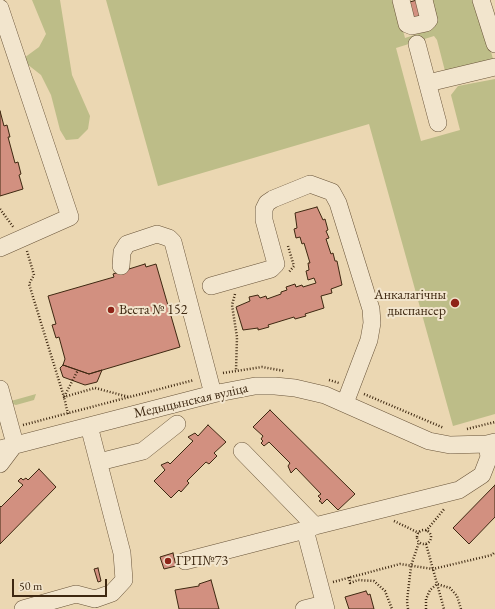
<!DOCTYPE html>
<meta charset="utf-8">
<style>
body{margin:0}
#map{position:relative;width:495px;height:609px;overflow:hidden;background:#ebd7b2;font-family:"EB Garamond",serif}
canvas{display:block}
.scale{position:absolute;left:12px;top:579px;width:95px;height:18px;box-sizing:border-box;border:2px solid #3e2811;border-top:0;padding-left:5px;font-size:12px;line-height:14px;white-space:nowrap;color:#3e2811;-webkit-text-stroke:3px #f2e5cd;paint-order:stroke}
</style>
<div id="map">
<canvas width="495" height="609"></canvas>
<div class="scale">50 m</div>
</div>
<script>
const context = document.querySelector('canvas').getContext('2d');
context.lineJoin = 'round';
function fillPath(path, color) { context.fillStyle = color; context.fill(path, 'evenodd'); }
const shape = rows => new Path2D(rows.map(r => 'M' + r).join(''));
function stroke(path, color, width, dash) { context.strokeStyle = color; context.lineWidth = width; context.lineCap = dash ? 'butt' : 'round'; context.setLineDash(dash || []); context.stroke(path); }
function drawText(font, color, halo, rows, align = 'center') {
  context.font = font + ' "EB Garamond",serif'; context.lineWidth = 4; context.setLineDash([]); context.textBaseline = 'middle'; context.strokeStyle = halo; context.fillStyle = color; for (const [text, x, y, turn = 0] of rows) {
    context.save(); context.translate(x, y); context.rotate((+turn || 0) * Math.PI / 180); context.textAlign = isNaN(turn) ? turn : align; if (halo) context.strokeText(text, 0, 0); context.fillText(text, 0, 0); context.restore();
  }
}
fillPath(shape([
 [32,0,60,0,72,75,90,116,88,129,78,139,66,140,60,130,51,95,41,75,27,64,24,58,39,47,46,34],
 [106,0,395,0,405,38,433,29,425,0,477,0,493,59,445,71,437,40,434,36,396,48,421,141,460,130,451,95,458,86,495,79,495,414,453,426,369,124,158,186],
 [36,394,34,400,16,405,13,404,11,401]
]), '#bdbd88');
const building = shape([
 [417,0,421,17,410,19,406,3,417,0],
 [0,111,4,126,7,125,10,137,8,137,15,163,18,162,21,174,19,175,23,189,0,196,0,111],
 [317,207,323,220,325,219,328,230,326,231,329,238,326,239,331,254,333,253,335,261,337,261,342,285,331,289,332,293,321,296,324,308,305,314,306,316,295,319,294,317,268,325,269,327,258,330,258,328,243,330,236,307,250,301,249,297,258,295,260,298,266,296,267,299,281,294,281,292,287,290,286,287,295,284,296,287,302,285,303,287,316,283,314,278,308,280,306,271,309,270,308,263,310,263,304,243,302,244,300,237,296,238,294,229,297,228,295,213,317,207],
 [145,264,146,267,156,264,180,347,89,374,63,365,65,359,59,337,56,338,52,325,56,324,48,296,114,277,113,274,145,264],
 [63,365,89,374,102,370,97,382,85,385,63,377,60,368,63,365],
 [270,410,355,494,338,510,327,499,322,504,321,502,319,501,321,499,318,496,321,494,296,468,291,473,288,466,290,463,269,442,264,446,261,443,263,441,261,439,263,436,253,427,270,410],
 [208,425,226,442,214,453,217,456,209,464,206,462,187,481,189,483,181,492,179,490,171,498,154,481,165,470,161,465,168,462,170,464,193,441,188,437,195,433,198,436,208,425],
 [39,469,56,487,0,544,0,506,1,507,23,485,18,481,21,478,23,480,26,478,28,480,39,469],
 [495,485,495,517,469,544,453,528,495,485],
 [173,553,176,566,164,569,160,557,173,553],
 [98,568,101,581,98,582,94,569,98,568],
 [211,580,219,609,179,609,175,590,199,586,199,584,211,580],
 [366,591,368,595,370,594,374,609,349,609,345,597,366,591]
]);
fillPath(building, '#d29080');
stroke(building, '#3e2811', 1);
const minor = shape([
 [401,0,407,24,412,26,426,23,429,20,424,0],
 [481,0,495,44],
 [0,8,70,217,0,248],
 [417,44,438,123],
 [428,83,495,67],
 [121,266,122,252,127,244,157,234,169,238,173,242,213,394],
 [211,286,271,269,276,264,264,220,264,209,267,203,273,199,310,184,332,192,338,203,371,309,372,323,369,340,345,403],
 [0,389,15,444,0,464],
 [0,449,213,394,255,386,275,386,295,388,325,395,429,441,450,445,487,444,495,442],
 [242,451,315,526],
 [99,462,143,451,177,424],
 [305,530,326,609],
 [185,561,305,530,315,526,459,490,482,475,489,457,487,444],
 [23,609,76,594,95,599,112,593,124,580,122,553,89,426],
 [304,609,324,604]
]);
stroke(minor, '#695439', 18);
stroke(shape([
 [0,209,14,228],
 [288,246,294,266,289,272],
 [27,251,34,275,29,284,64,397,95,388,129,397],
 [235,294,232,305,237,337,236,370],
 [223,373,262,367,285,371],
 [329,380,339,383],
 [364,394,444,428],
 [68,414,64,397,78,370],
 [23,425,194,380],
 [467,429,495,422],
 [394,521,419,533],
 '417 537a7 7 0 1 1 14 0a7 7 0 1 1-14 0Z',
 [426,531,445,508],
 [426,544,444,609],
 [349,577,350,583,358,580,374,581,385,591,392,609],
 [333,582,400,564,433,569,492,555,495,552],
 [408,609,407,601,411,566,419,542],
 [426,609,426,599,430,590,437,584,450,588,457,596,461,609]
]), '#3e2811', 2.5, [1, 2]);
stroke(minor, '#f2e5cd', 17);
for (const [x, y, r, color] of [
 [455,303,5,"#8f2418"],
 [111,310,4,"#8f2418"],
 [168,561,4,"#8f2418"]
]) { const dot = new Path2D(); dot.arc(x, y, r, 0, 2 * Math.PI); context.fillStyle = color; context.fill(dot); stroke(dot, '#f2e5cd', 1.5); }
drawText('14px', '#3e2811', '#f2e5cd', [
 ["Анкалагічны",446,295,"right"],
 ["дыспансер",446,311,"right"],
 ["Веста № 152",119,310],
 ["ГРП№73",176,561]
], 'left');
drawText('14px', '#3e2811', '#f2e5cd', [
 ["Медыцынская вуліца",191,401,-13]
]);
</script>
